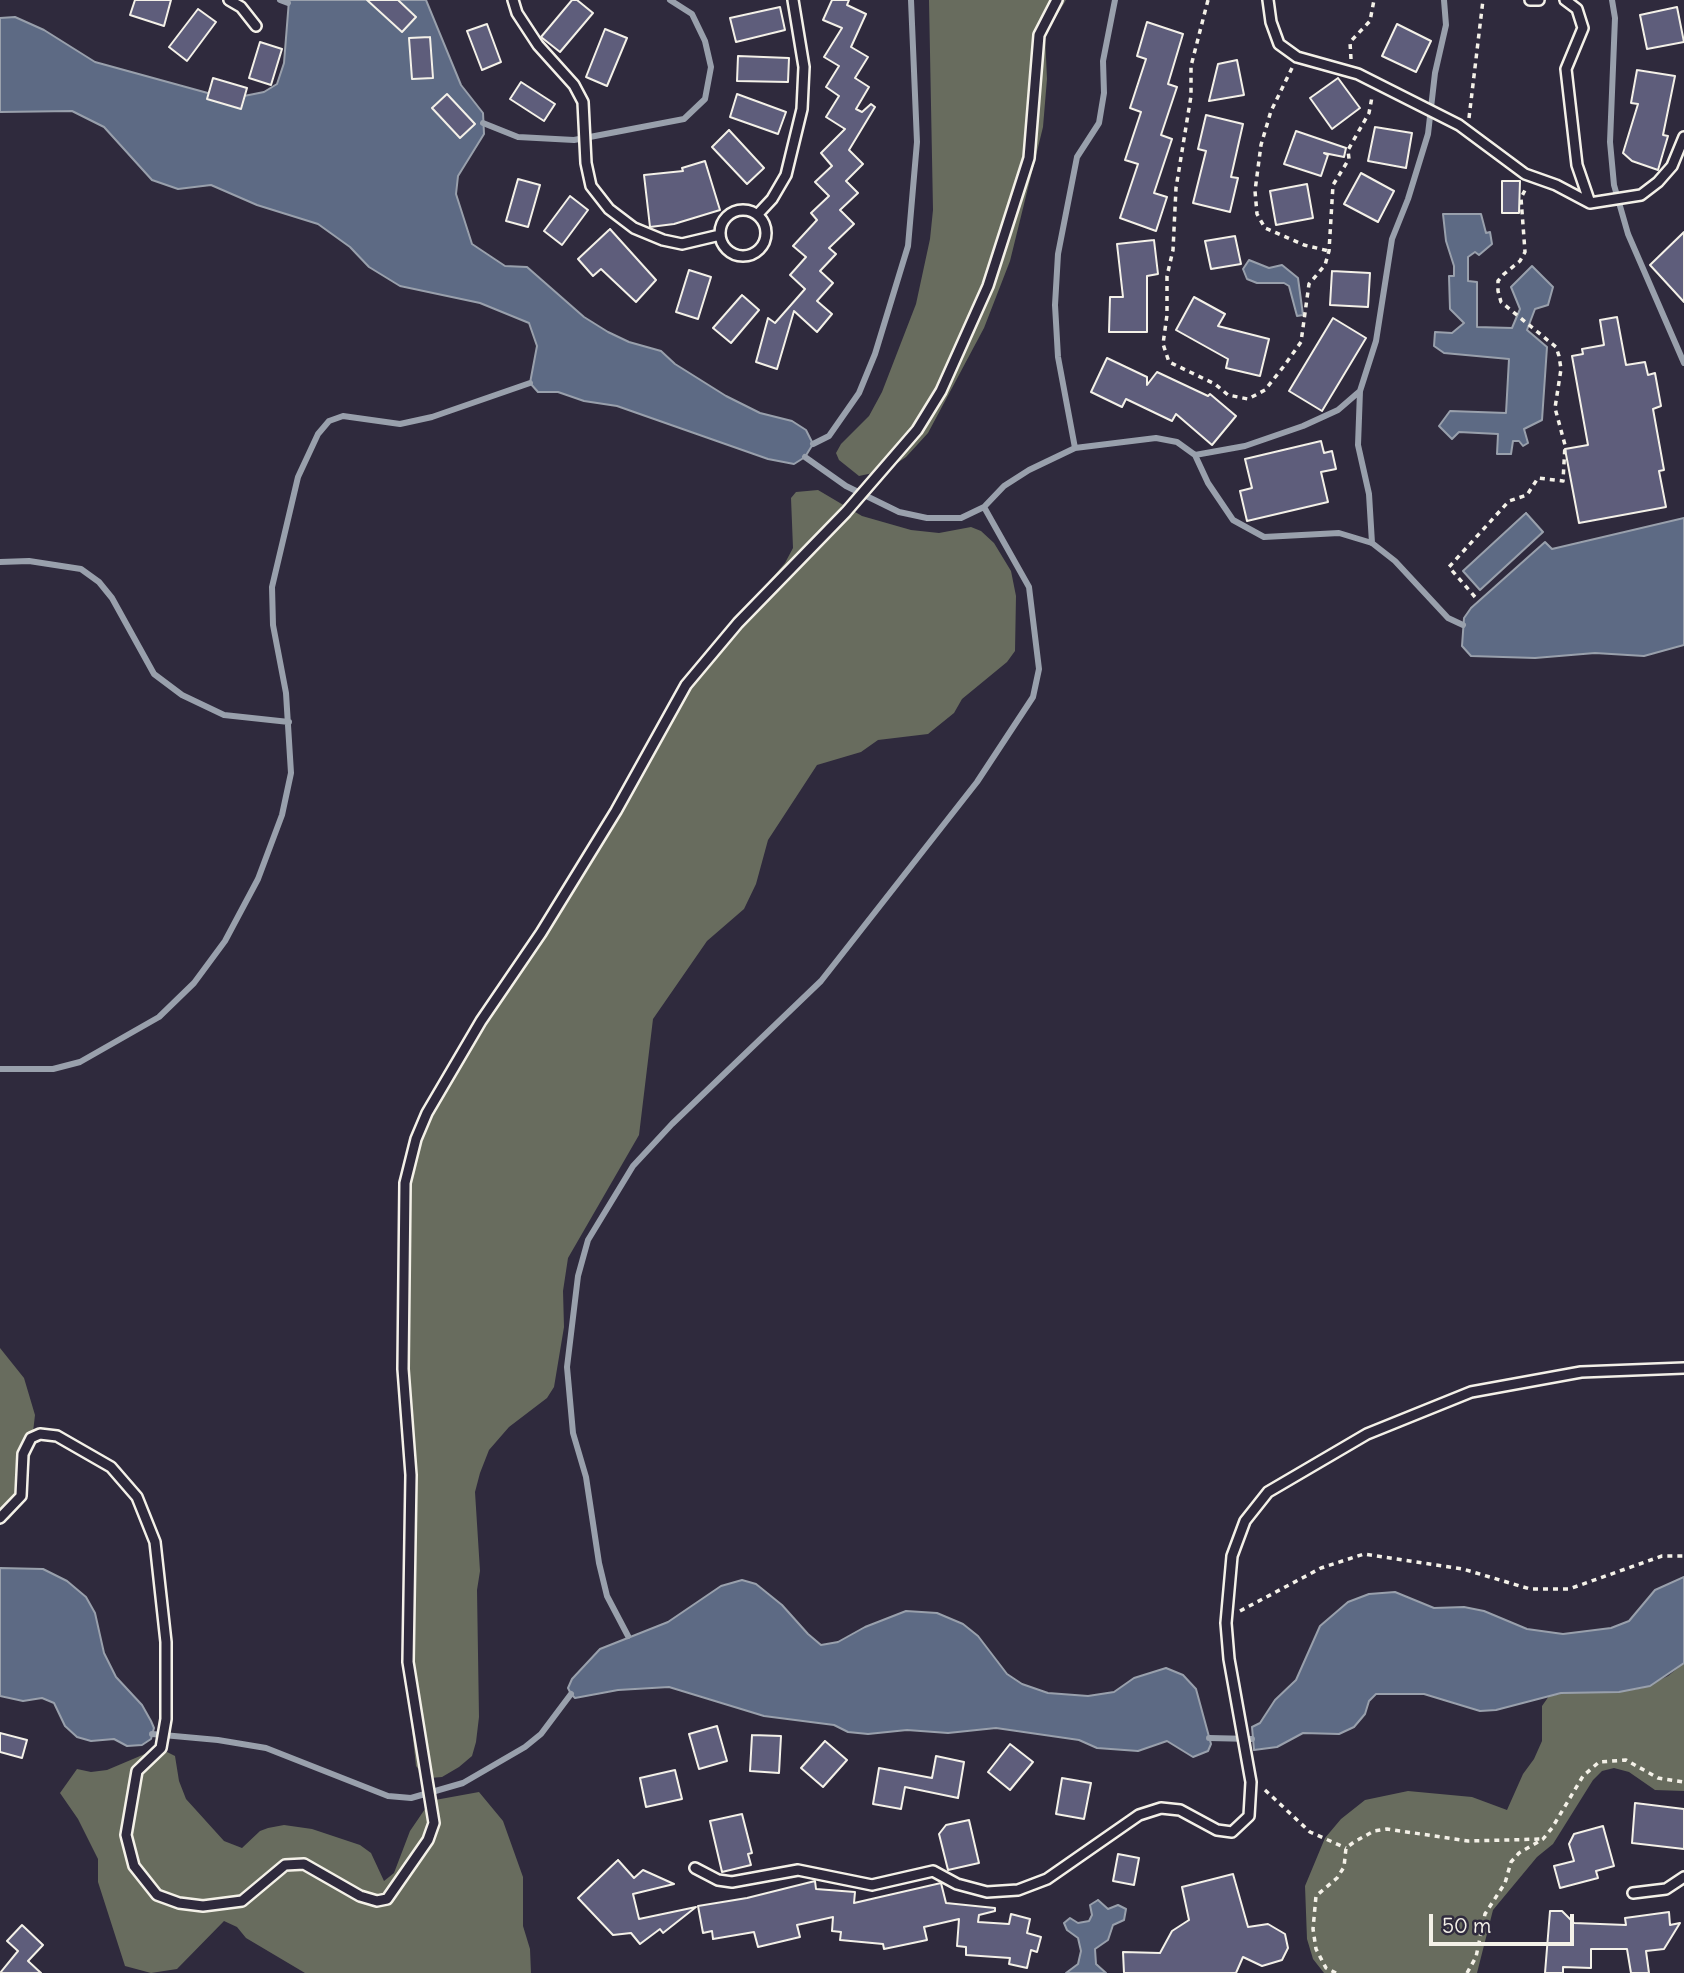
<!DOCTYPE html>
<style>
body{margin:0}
#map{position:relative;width:1684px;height:1973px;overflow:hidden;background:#2f2a3d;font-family:Delius,sans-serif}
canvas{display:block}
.scale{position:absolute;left:1429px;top:1914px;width:145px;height:32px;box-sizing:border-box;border:4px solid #f4f1e8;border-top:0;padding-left:9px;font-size:21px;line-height:24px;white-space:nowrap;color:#f4f1e8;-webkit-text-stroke:5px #2f2a3d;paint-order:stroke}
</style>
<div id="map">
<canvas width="1684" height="1973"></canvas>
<div class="scale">50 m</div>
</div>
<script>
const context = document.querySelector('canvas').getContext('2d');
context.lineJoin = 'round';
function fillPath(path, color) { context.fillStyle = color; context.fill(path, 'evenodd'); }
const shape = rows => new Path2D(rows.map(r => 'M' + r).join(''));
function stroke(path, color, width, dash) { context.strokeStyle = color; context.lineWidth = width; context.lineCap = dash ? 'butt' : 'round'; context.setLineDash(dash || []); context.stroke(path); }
fillPath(shape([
 [929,0,1066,0,1045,35,1047,79,1043,127,1010,261,984,328,928,433,906,457,887,470,859,476,839,460,836,453,841,444,869,416,882,392,916,304,930,239,933,210],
 [818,490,862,516,911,530,939,533,971,527,981,531,994,543,1011,571,1016,596,1015,651,1007,662,962,699,954,713,928,734,878,740,861,752,817,765,768,840,756,884,744,909,707,941,653,1019,639,1135,568,1258,563,1291,564,1327,554,1387,547,1398,509,1427,489,1450,480,1473,475,1492,480,1571,477,1590,479,1717,476,1742,472,1756,459,1767,442,1777,430,1778,422,1774,416,1766,404,1656,410,1150,663,724,676,689,785,563,793,548,791,498,796,492],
 [0,1348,24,1378,35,1415,25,1501,9,1519,0,1523],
 [1684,1663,1684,1791,1655,1790,1629,1772,1614,1768,1602,1771,1593,1780,1553,1844,1537,1857,1493,1910,1477,1973,1324,1973,1313,1959,1307,1939,1305,1886,1325,1838,1341,1819,1365,1800,1408,1791,1472,1797,1507,1810,1523,1774,1534,1759,1542,1741,1542,1706,1549,1696,1583,1690,1619,1692,1643,1688,1668,1676],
 [159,1748,175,1756,179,1781,186,1799,224,1841,242,1848,260,1831,268,1828,284,1825,312,1829,360,1845,371,1853,384,1881,394,1873,410,1831,425,1809,435,1800,479,1792,503,1821,523,1877,523,1926,530,1949,531,1973,305,1973,246,1938,237,1927,224,1921,177,1969,151,1973,125,1966,98,1882,98,1859,78,1819,60,1793,77,1769,91,1772,107,1770]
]), '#686c5e');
const water = shape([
 [289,0,426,0,461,85,483,113,484,134,458,176,456,194,472,244,505,266,527,267,584,317,608,332,629,342,661,351,675,364,726,396,760,413,792,421,806,430,813,444,805,457,794,464,768,459,617,406,584,401,558,392,538,392,530,383,537,346,529,323,480,303,400,286,369,267,350,247,318,224,257,205,211,185,178,189,152,180,104,127,72,111,0,112,0,18,15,17,44,30,95,62,215,95,244,96,264,92,277,84,284,63,289,0],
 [1443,214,1481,214,1486,233,1490,232,1492,244,1479,255,1475,252,1468,257,1468,281,1477,282,1477,327,1512,328,1520,309,1511,287,1532,266,1553,287,1548,305,1535,309,1527,330,1547,347,1542,420,1524,429,1528,443,1523,446,1519,441,1513,441,1511,454,1497,454,1498,434,1459,432,1452,439,1439,426,1450,411,1506,413,1509,359,1444,353,1434,346,1435,332,1452,333,1464,323,1450,309,1449,276,1454,276,1454,266,1446,241,1443,214],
 [1249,260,1269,268,1282,265,1298,278,1303,315,1297,316,1289,286,1284,283,1257,283,1247,279,1243,269,1249,260],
 [1526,513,1543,532,1480,590,1463,571,1526,513],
 [1684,518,1684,645,1644,656,1595,653,1535,658,1471,656,1462,646,1464,618,1471,608,1545,542,1552,549,1684,518],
 [0,1568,43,1569,67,1581,86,1597,95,1613,104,1653,116,1677,142,1705,151,1721,154,1728,151,1739,142,1745,127,1746,114,1739,91,1741,77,1737,65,1726,54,1703,42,1698,23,1701,0,1696,0,1568],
 [1684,1577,1684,1663,1650,1686,1619,1692,1561,1693,1496,1710,1480,1711,1424,1694,1376,1694,1369,1701,1365,1714,1354,1727,1339,1734,1303,1733,1277,1747,1254,1750,1252,1727,1260,1723,1275,1700,1296,1680,1320,1626,1348,1602,1369,1594,1395,1592,1434,1608,1464,1607,1484,1611,1527,1629,1563,1634,1611,1628,1629,1621,1655,1590,1684,1577],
 [742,1580,756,1584,782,1605,808,1634,821,1645,838,1642,865,1627,906,1611,937,1613,963,1624,978,1636,1007,1674,1022,1684,1048,1693,1088,1696,1114,1692,1134,1678,1166,1668,1183,1675,1196,1689,1211,1744,1208,1751,1193,1757,1167,1741,1138,1751,1097,1748,1079,1740,996,1728,948,1733,907,1730,868,1734,848,1732,834,1725,764,1716,669,1687,618,1690,575,1698,571,1694,568,1688,572,1679,600,1649,668,1622,721,1586,742,1580],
 [1098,1900,1108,1909,1118,1905,1126,1909,1124,1920,1113,1925,1108,1940,1095,1949,1096,1964,1106,1973,1066,1973,1078,1964,1081,1951,1078,1938,1067,1930,1064,1923,1070,1918,1078,1923,1089,1921,1092,1915,1090,1905,1098,1900]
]);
fillPath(water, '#5d6a84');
stroke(water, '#99a0ac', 2);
stroke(shape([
 [280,0,288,3],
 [1612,0,1615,18,1610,142,1614,185,1628,234,1684,363],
 [483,123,518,137,574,140,684,119,705,99,711,67,705,41,692,14,670,0],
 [1360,391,1358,445,1369,494,1372,543],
 [813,444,829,436,859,393,875,354,908,246,917,142,911,0],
 [1075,448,1058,357,1055,305,1058,254,1077,157,1099,123,1104,93,1103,61,1115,0],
 [1195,455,1245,446,1303,426,1338,410,1360,391,1376,341,1392,239,1408,199,1428,134,1435,73,1446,25,1444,0],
 [805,457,846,486,899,512,927,518,961,518,984,507,1004,486,1029,470,1075,448,1156,438,1177,442,1195,455,1208,483,1233,520,1264,537,1339,533,1372,543,1395,561,1448,618,1463,625],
 [0,562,29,561,81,569,99,582,112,598,154,674,182,695,224,715,289,722],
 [0,1069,53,1069,80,1062,159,1017,194,983,225,941,258,879,282,815,291,773,286,693,273,625,272,587,298,477,318,434,329,421,343,416,400,424,432,417,530,383],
 [628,1636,607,1596,599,1563,586,1477,573,1433,567,1367,578,1276,588,1240,633,1166,672,1124,821,981,977,782,1033,697,1039,669,1029,587,984,507],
 [152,1734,218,1740,266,1748,388,1796,411,1798,463,1783,525,1747,541,1734,571,1694],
 [1209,1738,1252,1739]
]), '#99a0ac', 6);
const building = shape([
 [135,0,171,0,164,26,130,15,135,0],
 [367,0,398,0,416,17,402,32,367,0],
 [572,0,577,0,593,13,560,52,541,37,572,0],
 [832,0,849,0,847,5,866,14,851,47,868,57,855,78,869,87,856,109,862,112,871,104,875,107,849,150,863,164,846,181,858,193,840,210,854,224,829,248,836,254,820,271,833,283,817,301,832,314,817,332,794,311,777,369,756,362,768,318,775,323,805,289,790,275,806,257,793,246,817,220,811,213,829,196,815,182,832,166,821,153,845,129,826,117,839,96,826,87,839,66,824,57,842,28,823,20,832,0],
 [780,7,785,30,736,42,730,18,780,7],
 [1677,7,1684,42,1647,49,1640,15,1677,7],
 [198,9,216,22,187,61,169,47,198,9],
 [1147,22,1183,34,1168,84,1177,87,1161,135,1172,139,1154,193,1167,197,1156,231,1120,218,1138,164,1125,160,1141,112,1130,108,1146,59,1137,56,1147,22],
 [487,24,501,62,482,70,467,31,487,24],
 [1397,24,1431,41,1416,72,1382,56,1397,24],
 [605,29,627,38,607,86,586,77,605,29],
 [430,37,433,78,412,79,409,38,430,37],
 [260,42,282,49,271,85,249,78,260,42],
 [738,56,789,58,788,82,737,81,738,56],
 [1237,60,1244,95,1209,101,1218,64,1237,60],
 [1637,70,1675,76,1663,135,1668,136,1658,170,1632,161,1623,153,1638,104,1631,103,1637,70],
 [213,78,247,88,241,109,207,99,213,78],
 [1338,78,1360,108,1332,129,1310,98,1338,78],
 [521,82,555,104,544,121,510,99,521,82],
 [447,94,475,124,460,138,432,108,447,94],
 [737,94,786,112,778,134,730,117,737,94],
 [1206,115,1243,124,1231,177,1238,178,1230,212,1193,203,1206,151,1198,149,1206,115],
 [1375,127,1412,133,1406,168,1368,161,1375,127],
 [729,130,764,168,747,184,712,147,729,130],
 [1296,131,1346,148,1344,157,1324,153,1328,155,1321,176,1284,164,1296,131],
 [705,161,720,210,674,224,650,227,644,175,683,171,682,168,705,161],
 [1361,173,1394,191,1378,222,1344,204,1361,173],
 [518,179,540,185,528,227,506,221,518,179],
 [1502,181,1520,181,1519,213,1502,213,1502,181],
 [1307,184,1313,218,1276,225,1270,191,1307,184],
 [570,196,588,210,562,245,544,231,570,196],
 [610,229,656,280,636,302,601,269,593,276,578,259,610,229],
 [1684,232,1684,302,1650,265,1684,232],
 [1235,236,1241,264,1211,269,1205,241,1235,236],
 [1154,240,1158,274,1147,276,1147,332,1109,332,1110,297,1123,297,1117,244,1154,240],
 [689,270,711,277,698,319,676,312,689,270],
 [1332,271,1370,273,1368,307,1330,305,1332,271],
 [742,295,759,310,731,343,713,328,742,295],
 [1194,297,1225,314,1218,326,1269,339,1260,376,1226,368,1228,359,1176,330,1194,297],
 [1617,317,1626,365,1645,362,1648,375,1655,373,1661,406,1653,409,1664,470,1659,471,1666,507,1579,523,1565,449,1588,445,1572,356,1583,354,1582,349,1604,345,1600,320,1617,317],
 [1333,318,1366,338,1322,411,1289,391,1333,318],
 [1107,358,1147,377,1147,385,1157,372,1208,396,1210,394,1236,416,1212,445,1176,414,1172,421,1126,399,1122,407,1091,392,1107,358],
 [1321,441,1324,453,1332,451,1336,469,1321,472,1328,502,1247,521,1240,491,1252,488,1245,459,1321,441],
 [717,1726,727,1761,699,1769,689,1734,717,1726],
 [0,1733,27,1740,22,1758,0,1752,0,1733],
 [752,1735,781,1736,779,1773,750,1771,752,1735],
 [825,1741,847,1760,823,1787,801,1768,825,1741],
 [1010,1744,1033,1762,1010,1790,988,1772,1010,1744],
 [936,1756,964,1762,958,1798,905,1787,901,1809,873,1804,879,1768,932,1778,936,1756],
 [675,1770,682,1799,646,1807,640,1778,675,1770],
 [1062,1778,1091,1783,1084,1819,1056,1814,1062,1778],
 [1635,1803,1684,1809,1684,1849,1632,1843,1635,1803],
 [742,1814,752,1853,748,1854,751,1865,722,1872,710,1821,742,1814],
 [969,1820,979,1863,948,1870,939,1834,946,1825,969,1820],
 [1603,1826,1614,1866,1596,1871,1598,1878,1560,1888,1554,1866,1574,1861,1569,1844,1574,1834,1603,1826],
 [1118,1854,1139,1858,1134,1885,1113,1881,1118,1854],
 [618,1860,634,1878,643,1870,674,1884,633,1894,639,1919,696,1907,663,1933,660,1929,640,1944,631,1933,613,1935,578,1898,618,1860],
 [1233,1874,1248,1927,1268,1924,1285,1934,1288,1948,1282,1960,1262,1966,1243,1957,1236,1973,1124,1973,1123,1952,1160,1953,1172,1931,1189,1920,1182,1887,1233,1874],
 [815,1881,816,1889,855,1892,854,1903,941,1883,946,1903,995,1908,995,1911,979,1915,978,1922,1009,1924,1011,1914,1030,1919,1027,1933,1041,1937,1037,1952,1031,1950,1027,1968,1009,1964,1010,1958,966,1955,966,1947,957,1946,959,1919,924,1927,927,1940,884,1949,883,1944,840,1940,841,1932,832,1931,833,1917,797,1925,800,1937,758,1947,754,1932,713,1939,712,1931,703,1933,698,1906,747,1898,815,1881],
 [1550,1911,1562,1911,1574,1923,1626,1925,1625,1918,1669,1912,1670,1925,1680,1923,1664,1949,1646,1951,1649,1973,1631,1973,1627,1949,1591,1949,1591,1968,1563,1967,1563,1973,1545,1973,1550,1911],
 [22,1925,43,1945,28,1961,41,1973,0,1973,18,1951,7,1941,22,1925]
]);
fillPath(building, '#5e5d7b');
stroke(building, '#f4f1e8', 2);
const lane = shape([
 [229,0,241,7,256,26],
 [513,0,517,13,538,45,574,85,583,102,586,163,591,186,609,209,634,228,663,240,682,244,720,235],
 [1268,0,1271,22,1279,44,1297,57,1358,74,1459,125,1525,174,1556,185,1590,203,1641,195,1658,182,1672,166,1684,137],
 [1530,0,1539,0],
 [1565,0,1577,9,1583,28,1566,69,1577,165,1590,203],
 '720 233a23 23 0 1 1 46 0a23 23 0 1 1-46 0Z',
 [758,214,772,199,786,175,802,109,804,67,793,0],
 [0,1518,21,1496,23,1454,31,1438,40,1434,57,1436,111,1467,137,1497,155,1542,166,1642,166,1719,161,1748,137,1771,126,1835,134,1866,157,1895,179,1903,203,1906,242,1901,285,1865,304,1864,360,1896,377,1901,387,1899,428,1840,434,1823,408,1662,411,1475,403,1369,405,1183,416,1139,427,1113,481,1021,541,933,616,811,686,685,738,623,846,512,917,430,941,391,988,286,1029,158,1039,35,1057,0],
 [695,1868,718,1880,732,1882,798,1870,872,1885,933,1871,957,1884,987,1892,1018,1890,1047,1879,1139,1815,1161,1808,1180,1810,1217,1830,1232,1832,1249,1816,1251,1782,1229,1659,1226,1623,1232,1556,1245,1521,1268,1492,1367,1434,1471,1392,1581,1372,1684,1368],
 [1633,1893,1666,1889,1684,1877]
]);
stroke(lane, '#f4f1e8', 14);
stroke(shape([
 [1208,0,1191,66,1191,96,1176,188,1173,250,1167,276,1167,315,1163,344,1169,362,1215,384,1228,395,1248,399,1265,390,1284,366,1301,342,1309,284,1325,265,1329,251,1333,185,1349,159,1348,150,1369,113,1372,97],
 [1351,59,1350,42,1370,21,1374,0],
 [1292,68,1271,111,1261,145,1255,191,1257,214,1265,228,1304,245,1329,251],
 [1469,118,1483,0],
 [1475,597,1449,567,1509,501,1527,495,1538,478,1563,481,1565,445,1555,408,1561,369,1559,356,1556,347,1501,302,1498,291,1498,281,1504,274,1520,261,1525,252,1521,198,1527,186],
 [1240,1611,1321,1568,1364,1554,1463,1569,1530,1589,1569,1589,1662,1556,1684,1556],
 [1265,1790,1310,1832,1346,1848],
 [1336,1973,1326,1968,1316,1949,1313,1929,1316,1896,1337,1878,1344,1867,1346,1848,1354,1842,1374,1831,1387,1829,1468,1841,1543,1839],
 [1467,1973,1476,1957,1485,1914,1505,1883,1511,1862,1519,1853,1543,1839,1552,1828,1583,1776,1599,1762,1626,1760,1658,1778,1684,1782]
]), '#f4f1e8', 3.5, [5, 5]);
stroke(lane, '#2f2a3d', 9);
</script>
